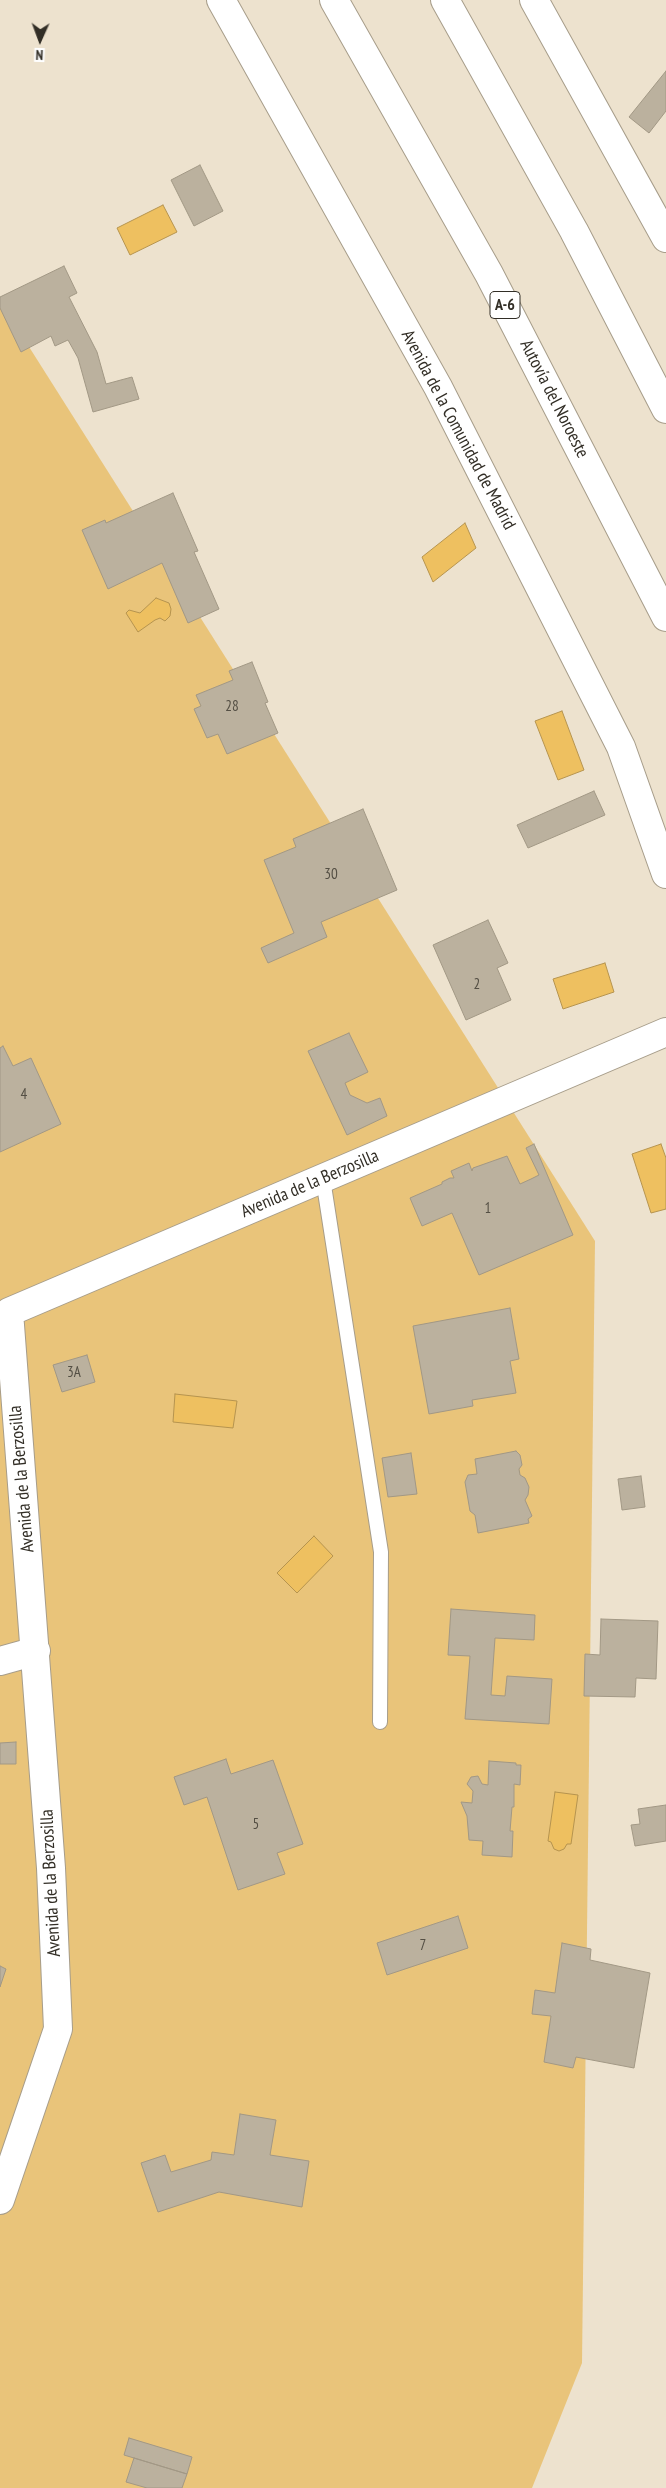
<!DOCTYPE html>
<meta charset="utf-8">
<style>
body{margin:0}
#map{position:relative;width:666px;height:2488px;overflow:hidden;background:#ede2ce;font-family:"PT Sans Narrow",sans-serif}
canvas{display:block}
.north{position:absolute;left:15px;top:15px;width:50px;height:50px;-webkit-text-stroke:4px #fff;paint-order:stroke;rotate:182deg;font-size:14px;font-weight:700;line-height:20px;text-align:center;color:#322e26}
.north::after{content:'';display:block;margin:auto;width:18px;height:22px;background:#322e26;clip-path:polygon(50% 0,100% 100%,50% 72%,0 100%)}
</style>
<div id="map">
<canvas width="666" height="2488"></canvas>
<div class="north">N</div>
</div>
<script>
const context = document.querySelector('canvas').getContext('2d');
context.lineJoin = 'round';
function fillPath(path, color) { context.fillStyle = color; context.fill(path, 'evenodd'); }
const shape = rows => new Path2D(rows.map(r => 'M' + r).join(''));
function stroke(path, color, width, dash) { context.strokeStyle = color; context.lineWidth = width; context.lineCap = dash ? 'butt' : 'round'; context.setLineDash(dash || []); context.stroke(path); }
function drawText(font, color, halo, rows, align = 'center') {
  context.font = font + ' "PT Sans Narrow",sans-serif'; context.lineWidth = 4; context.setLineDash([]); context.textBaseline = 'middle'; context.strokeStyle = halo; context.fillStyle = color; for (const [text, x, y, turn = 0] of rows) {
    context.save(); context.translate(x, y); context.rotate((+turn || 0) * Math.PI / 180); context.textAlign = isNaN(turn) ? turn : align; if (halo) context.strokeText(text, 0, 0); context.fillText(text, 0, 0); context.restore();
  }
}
fillPath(shape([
 [0,301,595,1241,582,2363,532,2488,0,2488]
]), '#e9c47a');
const water = shape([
 [163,205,177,232,130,255,117,228,163,205],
 [465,523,476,548,433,582,422,557,465,523],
 [156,598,169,603,171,609,170,616,165,621,160,618,155,620,138,632,126,613,129,610,140,613,156,598],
 [562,711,584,770,558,780,535,721,562,711],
 [605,963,614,992,563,1009,553,979,605,963],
 [661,1144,666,1158,666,1209,651,1213,632,1154,661,1144],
 [175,1394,237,1401,233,1428,173,1422,175,1394],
 [314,1536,333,1556,297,1593,277,1573,314,1536],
 [555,1792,578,1795,571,1844,567,1844,564,1849,559,1851,554,1849,551,1842,548,1841,555,1792]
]);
fillPath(water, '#eec060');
stroke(water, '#b6944f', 1);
const building = shape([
 [666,71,666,111,649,133,629,117,666,71],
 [200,165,223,211,194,226,171,180,200,165],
 [64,266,77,293,69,297,97,352,106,384,132,377,139,399,93,412,78,358,68,340,55,346,51,336,21,352,0,308,0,297,64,266],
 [173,493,198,551,194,552,219,609,188,623,162,563,108,589,82,530,105,520,106,523,173,493],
 [252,662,268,702,265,703,278,733,227,754,218,734,207,738,194,709,201,706,196,695,233,680,229,671,252,662],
 [594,791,605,815,528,848,517,825,594,791],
 [363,809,397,890,321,922,327,937,268,963,261,948,294,933,264,860,296,847,293,839,363,809],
 [488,920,508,963,497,968,511,1000,466,1020,433,945,488,920],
 [349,1033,368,1072,345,1083,350,1095,367,1103,380,1098,387,1116,347,1135,308,1051,349,1033],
 [3,1046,13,1066,31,1058,61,1124,0,1152,0,1048,3,1046],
 [534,1144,573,1235,479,1275,452,1213,422,1226,410,1198,442,1184,442,1182,450,1178,454,1178,451,1171,469,1163,472,1171,473,1168,507,1156,520,1184,531,1179,539,1175,526,1148,534,1144],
 [510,1308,519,1359,510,1361,516,1393,472,1400,473,1406,429,1414,413,1326,510,1308],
 [87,1355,95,1382,62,1392,53,1365,87,1355],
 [516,1451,520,1455,522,1465,519,1469,520,1475,525,1478,529,1487,528,1495,525,1500,532,1516,528,1519,529,1523,478,1533,475,1515,470,1511,465,1482,468,1475,477,1474,475,1459,516,1451],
 [411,1453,417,1494,388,1497,382,1458,411,1453],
 [641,1476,645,1507,622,1510,618,1479,641,1476],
 [451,1609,535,1615,534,1640,495,1638,491,1695,505,1696,507,1676,552,1679,549,1724,465,1719,470,1656,448,1655,451,1609],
 [601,1619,658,1621,656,1679,636,1678,635,1697,584,1696,585,1654,600,1655,601,1619],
 [16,1742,16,1764,0,1764,0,1743,16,1742],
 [226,1759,231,1774,273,1760,303,1844,277,1853,285,1874,238,1890,207,1797,184,1805,174,1777,226,1759],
 [489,1761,516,1763,516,1765,521,1765,520,1785,514,1784,514,1807,512,1807,510,1831,513,1831,512,1857,482,1855,483,1841,469,1840,467,1816,461,1802,472,1803,473,1791,467,1784,471,1777,478,1776,482,1784,488,1785,489,1761],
 [666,1805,666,1841,635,1846,631,1825,640,1824,638,1809,666,1805],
 [458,1916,468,1948,387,1975,377,1943,458,1916],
 [562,1943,591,1949,590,1960,650,1973,634,2068,576,2057,573,2068,544,2062,551,2016,532,2014,535,1990,555,1993,562,1943],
 [0,1966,6,1969,0,1987,0,1966],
 [240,2114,276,2120,270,2155,309,2161,302,2207,219,2192,158,2212,141,2163,165,2155,171,2172,211,2160,212,2152,234,2155,240,2114],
 [129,2438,192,2457,187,2474,124,2455,129,2438],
 [134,2458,187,2474,182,2488,147,2488,126,2482,134,2458]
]);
fillPath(building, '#bbb19e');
stroke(building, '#a29885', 1);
const service = shape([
 [323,1179,381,1552,380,1722]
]);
const minor = shape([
 [221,0,438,387,621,747,666,874],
 [534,0,666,238],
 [0,1661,36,1651],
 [0,2200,58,2029,51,1868,9,1312,666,1032]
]);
const motorway = shape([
 [334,0,489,274,666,617],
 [445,0,574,231,666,409]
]);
stroke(service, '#a79d8a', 16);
stroke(minor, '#a79d8a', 30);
stroke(motorway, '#a79d8a', 30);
stroke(service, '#fff', 14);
stroke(minor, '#fff', 28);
stroke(motorway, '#fff', 28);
drawText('15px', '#544f44', null, [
 ["28",232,707],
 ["30",331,875],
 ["2",477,985],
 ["4",24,1095],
 ["1",488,1209],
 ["3A",74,1373],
 ["5",256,1825],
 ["7",423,1946]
]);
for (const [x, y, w] of [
 [505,305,30]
]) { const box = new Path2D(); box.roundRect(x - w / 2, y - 13.5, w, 27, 4); context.fillStyle = '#fff'; context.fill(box); stroke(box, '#322e26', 1); }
drawText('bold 16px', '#322e26', null, [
 ["A-6",505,305]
]);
drawText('18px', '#322e26', '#fff', [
 ["Autovía del Noroeste",554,399,63],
 ["Avenida de la Comunidad de Madrid",458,430,62],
 ["Avenida de la Berzosilla",310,1184,-23],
 ["Avenida de la Berzosilla",22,1479,-95],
 ["Avenida de la Berzosilla",51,1883,-93]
]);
</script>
